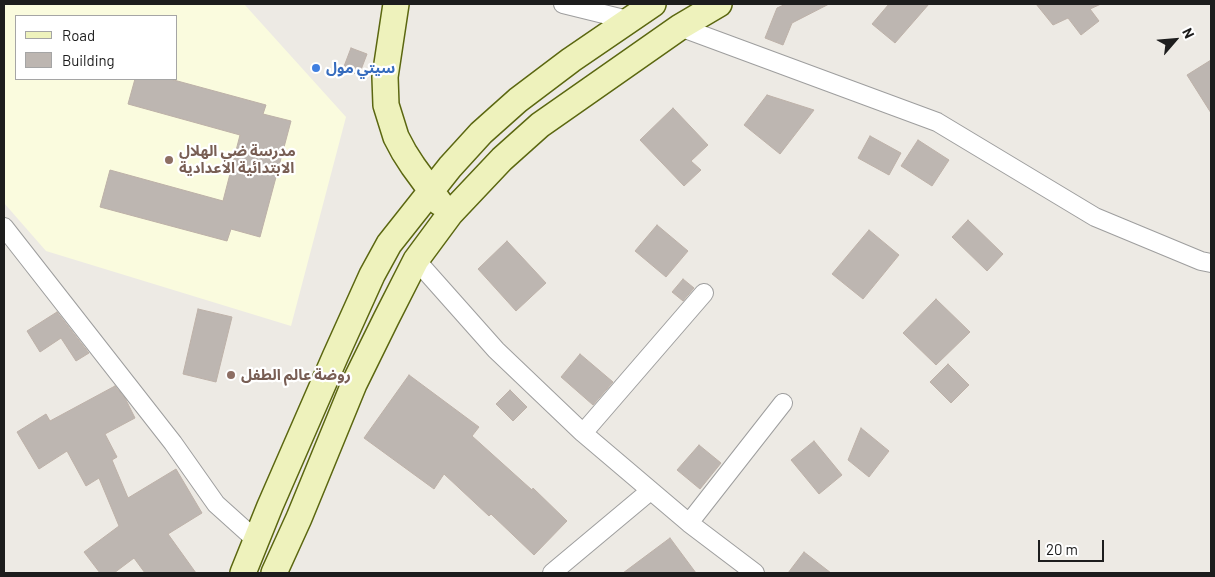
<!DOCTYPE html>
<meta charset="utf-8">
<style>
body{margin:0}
#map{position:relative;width:1215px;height:577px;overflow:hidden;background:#edeae4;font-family:Barlow,sans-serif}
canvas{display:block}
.frame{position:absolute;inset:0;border:5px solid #1d1d1d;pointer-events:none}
.legend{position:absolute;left:15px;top:15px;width:162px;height:65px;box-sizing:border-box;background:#fff;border:1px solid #a5a5a5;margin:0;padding:6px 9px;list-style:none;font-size:15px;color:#1d1d1d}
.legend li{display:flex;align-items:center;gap:10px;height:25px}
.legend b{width:25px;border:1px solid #a5a5a5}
.north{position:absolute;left:1150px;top:15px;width:50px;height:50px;-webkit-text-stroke:4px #fff;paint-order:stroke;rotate:63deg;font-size:14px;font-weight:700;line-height:20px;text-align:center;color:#1d1d1d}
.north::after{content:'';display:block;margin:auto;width:18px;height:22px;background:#1d1d1d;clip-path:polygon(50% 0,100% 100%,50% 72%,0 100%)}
.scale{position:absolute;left:1038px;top:540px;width:66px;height:22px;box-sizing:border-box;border:2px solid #1d1d1d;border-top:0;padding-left:6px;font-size:15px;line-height:18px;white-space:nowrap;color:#1d1d1d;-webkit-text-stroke:4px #fff;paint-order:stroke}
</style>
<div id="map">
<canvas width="1215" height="577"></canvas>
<div class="frame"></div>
<ul class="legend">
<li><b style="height:6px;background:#eef2bc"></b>Road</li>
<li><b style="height:14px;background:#bdb6b1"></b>Building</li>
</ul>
<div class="north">N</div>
<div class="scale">20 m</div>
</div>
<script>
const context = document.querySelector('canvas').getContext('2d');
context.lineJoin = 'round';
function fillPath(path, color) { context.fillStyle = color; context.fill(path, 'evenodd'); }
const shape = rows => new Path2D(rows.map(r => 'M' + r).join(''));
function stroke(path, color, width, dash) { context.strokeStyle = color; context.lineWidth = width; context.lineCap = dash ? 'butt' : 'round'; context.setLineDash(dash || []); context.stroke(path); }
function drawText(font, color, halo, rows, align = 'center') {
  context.font = font + ' Barlow,"Noto Sans Arabic",sans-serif'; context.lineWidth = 4.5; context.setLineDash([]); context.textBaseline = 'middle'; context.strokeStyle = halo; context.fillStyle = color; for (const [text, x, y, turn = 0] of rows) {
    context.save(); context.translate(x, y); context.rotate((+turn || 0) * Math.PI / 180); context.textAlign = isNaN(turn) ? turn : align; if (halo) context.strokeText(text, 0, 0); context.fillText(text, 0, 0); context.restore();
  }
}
fillPath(shape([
 [4,4,244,4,346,117,291,326,46,251,4,203],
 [16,16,176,16,176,79,16,79]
]), '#fafbde');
const building = shape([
 [786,4,829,4,792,23,783,45,765,38,777,8,786,4],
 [889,4,929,4,895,43,872,24,889,4],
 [1036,4,1101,4,1090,9,1099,21,1081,35,1068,18,1053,25,1036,4],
 [351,48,367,54,359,75,343,69,351,48],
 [1211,60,1211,113,1187,75,1211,60],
 [135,79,170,79,266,105,263,114,291,121,260,237,231,229,227,241,100,207,110,170,223,201,240,135,128,104,135,79],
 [767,95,814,110,780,154,744,125,767,95],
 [673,108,708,145,691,161,701,170,684,186,640,140,673,108],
 [870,136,901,153,889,175,858,158,870,136],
 [918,140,949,160,932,186,901,166,918,140],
 [968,220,1003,254,987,271,952,237,968,220],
 [657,225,688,251,666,277,635,251,657,225],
 [869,230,899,255,863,299,832,274,869,230],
 [507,241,546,283,516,311,478,269,507,241],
 [683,279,694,288,683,301,672,292,683,279],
 [936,299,970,332,936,365,903,333,936,299],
 [198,309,232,317,216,382,183,374,198,309],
 [57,312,89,353,76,361,61,338,40,352,27,331,57,312],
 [580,354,613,382,593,405,561,377,580,354],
 [948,364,969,385,951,403,930,382,948,364],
 [409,375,479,427,472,436,532,490,533,488,567,521,534,555,491,514,489,516,444,474,434,489,364,438,409,375],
 [115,386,125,398,135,418,105,434,117,457,112,460,128,498,176,469,202,513,168,534,196,573,145,573,134,558,114,573,100,573,84,552,119,526,99,478,86,486,67,451,39,469,17,432,46,414,50,421,115,386],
 [510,390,527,407,513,421,496,404,510,390],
 [861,428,889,451,869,477,848,460,861,428],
 [814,441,842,475,819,494,791,460,814,441],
 [699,445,721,463,700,489,677,470,699,445],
 [670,538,696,573,623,573,670,538],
 [804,552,831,573,788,573,804,552]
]);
fillPath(building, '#bdb6b1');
stroke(building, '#bdb1a8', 1);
const minor = shape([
 [563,4,628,20],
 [680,27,937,122,1095,217,1201,261,1211,263],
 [4,227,173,443,216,504,256,540],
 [416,260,496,350,583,433,689,523,755,573],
 [583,433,704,293],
 [689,523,783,403],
 [552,573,650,491]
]);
const secondary = shape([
 [396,4,385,77,386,105,396,137,404,152,413,166,440,203],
 [243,573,270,506,335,357,372,275,389,244,450,167,481,133,518,100,571,60,653,4],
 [274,573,299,518,354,384,386,319,416,260,450,214,502,159,540,125,680,27,719,4]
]);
stroke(minor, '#9e9e9e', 20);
stroke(secondary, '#5b6710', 28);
stroke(minor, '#fff', 18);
stroke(secondary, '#eef2bc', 25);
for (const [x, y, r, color] of [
 [316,68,5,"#3f7fe0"],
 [169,160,5,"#8d6e63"],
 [231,375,5,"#8d6e63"]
]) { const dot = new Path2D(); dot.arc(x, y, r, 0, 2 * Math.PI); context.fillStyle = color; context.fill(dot); stroke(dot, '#fff', 2); }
drawText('bold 15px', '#366cbe', '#fff', [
 ["سيتي مول",326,68]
], 'left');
drawText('bold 15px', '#785e54', '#fff', [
 ["مدرسة ضي الهلال",179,151],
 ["الابتدائية الاعدادية",179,168],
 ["روضة عالم الطفل",241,375]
], 'left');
</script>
